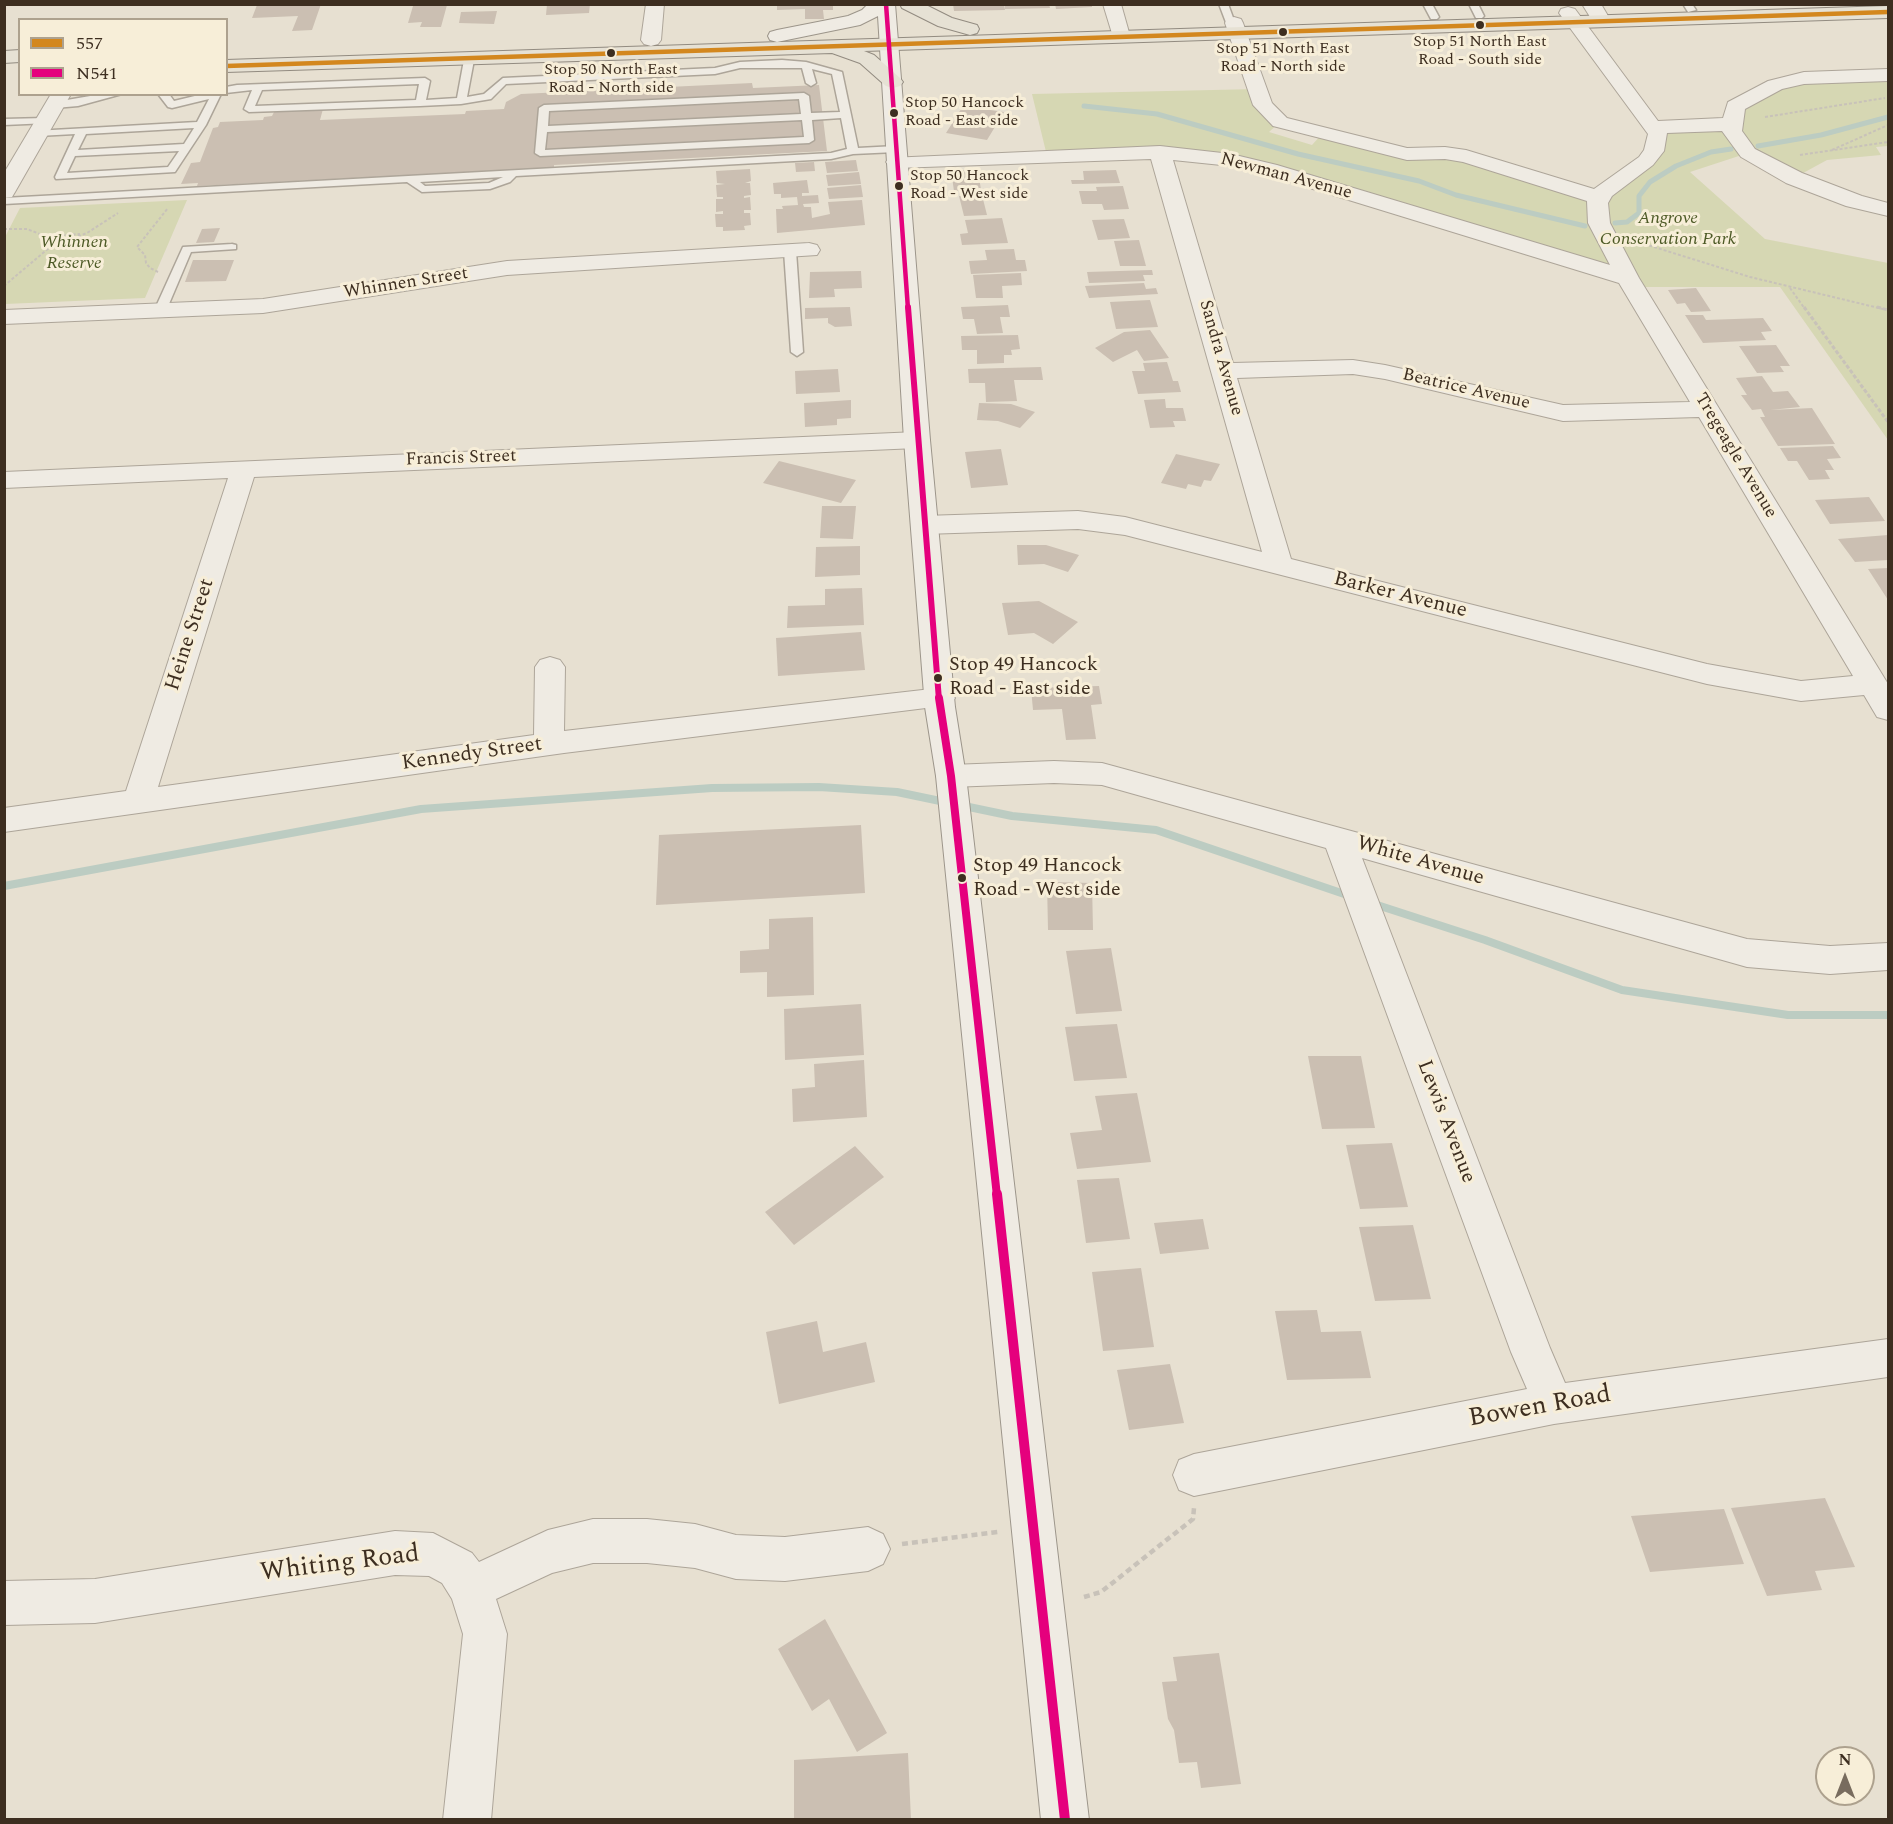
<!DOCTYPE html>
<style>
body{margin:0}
#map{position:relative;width:1893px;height:1824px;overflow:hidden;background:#e7e0d1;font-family:Spectral,serif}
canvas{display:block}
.frame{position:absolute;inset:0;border:6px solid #3d2e20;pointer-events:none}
.legend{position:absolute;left:18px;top:18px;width:210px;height:78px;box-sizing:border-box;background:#f7eed8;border:2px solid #ada18e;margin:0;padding:8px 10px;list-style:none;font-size:18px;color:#3d2e20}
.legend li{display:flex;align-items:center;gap:12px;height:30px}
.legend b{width:30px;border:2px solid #ada18e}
.north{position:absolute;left:1815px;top:1746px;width:60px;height:60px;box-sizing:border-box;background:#f7eed8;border:2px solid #ada18e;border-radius:50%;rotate:0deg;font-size:16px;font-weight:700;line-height:24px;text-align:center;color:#3d2e20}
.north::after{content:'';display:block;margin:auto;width:21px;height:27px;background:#786c5e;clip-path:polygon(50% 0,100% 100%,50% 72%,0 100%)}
</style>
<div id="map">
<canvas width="1893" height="1824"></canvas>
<div class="frame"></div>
<ul class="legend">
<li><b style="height:8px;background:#d3871e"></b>557</li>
<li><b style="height:8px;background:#e5007d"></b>N541</li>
</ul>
<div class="north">N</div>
</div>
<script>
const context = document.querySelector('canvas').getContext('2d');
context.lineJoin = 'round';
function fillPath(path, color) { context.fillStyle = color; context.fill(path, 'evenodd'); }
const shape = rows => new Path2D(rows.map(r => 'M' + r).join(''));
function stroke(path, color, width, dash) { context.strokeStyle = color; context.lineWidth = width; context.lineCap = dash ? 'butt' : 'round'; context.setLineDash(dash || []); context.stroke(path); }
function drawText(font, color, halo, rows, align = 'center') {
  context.font = font + ' Spectral,serif'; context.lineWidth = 6; context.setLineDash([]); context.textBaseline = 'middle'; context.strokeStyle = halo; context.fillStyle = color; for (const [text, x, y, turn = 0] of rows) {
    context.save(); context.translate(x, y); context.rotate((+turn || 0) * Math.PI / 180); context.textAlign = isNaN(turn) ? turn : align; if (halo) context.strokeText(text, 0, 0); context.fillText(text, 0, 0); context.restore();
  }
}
fillPath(shape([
 [1888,75,1888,146,1876,147,1881,155,1827,160,1794,178,1748,153,1690,172,1765,239,1888,263,1888,440,1780,287,1634,287,1231,160,1047,156,1032,94,1258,89,1280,122,1269,132,1312,145,1322,134,1391,151,1445,153,1600,198,1646,161,1657,134,1733,124,1735,106,1804,78],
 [187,200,145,298,5,304,5,237,20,208]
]), '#d6d7b3');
stroke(shape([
 [1084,106,1157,114,1298,154,1419,181,1456,195,1585,226],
 [1758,146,1821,135,1888,117],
 [1615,223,1627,222,1639,213,1639,196,1650,182,1676,166,1711,152,1731,149]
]), '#bcccc2', 5);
stroke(shape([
 [4,886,421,809,712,788,819,787,897,792,1012,816,1156,830,1353,897],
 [1371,903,1485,940,1622,990,1788,1015,1888,1015]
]), '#bcccc2', 8);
fillPath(shape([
 [321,4,312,30,292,31,298,16,252,18,257,5],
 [547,4,590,4,589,13,546,15],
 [777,4,833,4,833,10,823,10,824,19,805,19,805,9,777,10],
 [953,4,1004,4,1005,10,954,11],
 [1005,4,1049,4,1050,8,1005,9],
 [1055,4,1092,4,1092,7,1056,9],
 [447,5,441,27,420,27,422,22,408,23,413,6],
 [497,11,494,24,459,23,461,12],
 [752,83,753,88,819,85,827,151,554,165,554,168,197,186,198,183,181,184,191,163,200,162,213,128,218,127,220,122,263,120,264,117,272,116,274,112,323,109,320,120,465,114,466,111,504,109,506,102,521,94],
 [963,106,1004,112,987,140,946,133],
 [856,160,858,171,827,173,825,162],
 [814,162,815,171,796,172,795,163],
 [750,169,751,181,745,183,750,183,751,195,744,196,744,198,750,197,751,210,744,210,744,213,750,213,751,225,744,226,745,230,723,231,723,227,716,227,715,214,723,214,723,211,716,212,716,199,723,199,723,197,717,197,716,185,725,184,717,183,716,171],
 [951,170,978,170,981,190,954,191],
 [1116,170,1120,183,1072,184,1071,180,1084,180,1083,171],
 [859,172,861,184,828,186,826,175],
 [807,180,809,193,802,193,802,196,818,195,819,203,803,204,804,207,811,207,812,218,830,214,828,202,862,200,865,225,777,233,776,209,783,209,782,206,798,205,797,197,781,198,781,194,774,194,773,183],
 [861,185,863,197,829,199,827,188],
 [1123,186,1129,209,1104,210,1102,204,1082,204,1079,191,1097,191,1096,187],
 [982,195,987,215,964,216,959,196],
 [1002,218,1008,243,962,245,960,234,968,233,965,220],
 [1124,219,1130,238,1098,240,1092,220],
 [220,228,214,242,196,243,202,229],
 [1139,240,1146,266,1120,266,1114,241],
 [1014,249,1016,260,1025,260,1027,271,971,274,969,261,987,260,985,250],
 [193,260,234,260,226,281,185,282],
 [1152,270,1153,275,1143,275,1145,281,1089,283,1087,272],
 [861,271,862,288,834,289,835,297,809,298,810,272],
 [1021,273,1022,285,1002,286,1003,298,976,298,973,275],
 [1144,283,1146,289,1156,288,1158,294,1089,298,1085,286],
 [1696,288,1711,311,1691,312,1685,303,1677,304,1668,290],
 [1150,300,1158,327,1116,329,1110,302],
 [1008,305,1010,317,1000,317,1003,333,977,334,974,319,963,319,961,307],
 [850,307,852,326,835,327,828,323,828,318,805,319,805,308],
 [1685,315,1703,315,1706,320,1763,318,1772,331,1761,332,1766,340,1703,343],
 [1150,330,1169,358,1144,361,1137,350,1113,362,1095,348,1124,332],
 [1018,335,1020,349,1011,350,1012,355,1004,355,1004,363,977,364,977,350,962,350,961,336],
 [1776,345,1790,366,1780,366,1784,372,1757,373,1739,346],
 [1167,362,1173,381,1178,381,1181,392,1138,394,1132,371,1145,371,1143,363],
 [1041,367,1043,380,1014,380,1017,401,986,402,985,383,969,383,968,369],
 [838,369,840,392,796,394,795,371],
 [1762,376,1773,392,1788,391,1800,407,1770,410,1812,408,1835,444,1778,446,1760,417,1765,417,1761,409,1752,410,1741,395,1747,395,1736,378],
 [1165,399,1166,408,1183,408,1186,421,1173,421,1175,427,1150,428,1144,400],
 [851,400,851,418,837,419,837,425,805,427,804,403],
 [979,403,1011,404,1035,412,1020,428,998,421,977,420],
 [1833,446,1841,458,1827,459,1834,470,1825,470,1830,479,1809,480,1797,461,1788,461,1780,448],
 [1001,449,1008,485,971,488,965,452],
 [1176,454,1220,464,1211,481,1204,480,1201,487,1188,484,1186,489,1161,483],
 [779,461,856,480,841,503,763,483],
 [1869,497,1885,521,1830,524,1815,500],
 [822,506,856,506,853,539,820,538],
 [1888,535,1888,560,1855,562,1838,539],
 [1017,545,1046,545,1079,555,1068,572,1044,564,1018,565],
 [860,546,860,575,815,577,816,547],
 [1888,568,1888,600,1868,569],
 [862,588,864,625,787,628,788,606,825,605,825,589],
 [1039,601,1078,622,1053,644,1034,633,1008,635,1002,603],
 [861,632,865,670,778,676,776,638],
 [1099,686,1102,704,1091,705,1096,739,1066,740,1062,709,1033,710,1031,688],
 [861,825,865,893,656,905,659,835],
 [1047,882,1092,883,1093,930,1048,930],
 [813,917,814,995,767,997,767,972,740,973,740,951,769,949,769,919],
 [1111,948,1122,1011,1076,1014,1066,951],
 [861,1004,864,1055,785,1060,784,1009],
 [1117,1024,1127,1078,1074,1081,1065,1027],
 [1308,1056,1361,1056,1375,1128,1322,1129],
 [864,1060,867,1117,793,1122,792,1089,815,1087,814,1064],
 [1137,1093,1151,1162,1077,1169,1070,1133,1102,1130,1095,1096],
 [1392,1143,1408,1207,1360,1209,1346,1145],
 [855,1146,884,1177,794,1245,765,1212],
 [1119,1178,1130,1239,1086,1243,1077,1180],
 [1203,1219,1209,1249,1160,1254,1154,1223],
 [1413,1225,1431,1299,1375,1301,1359,1227],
 [1141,1268,1154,1347,1103,1351,1092,1272],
 [1317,1310,1321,1332,1361,1331,1371,1378,1287,1380,1275,1311],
 [817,1321,823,1352,866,1342,875,1382,779,1404,766,1332],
 [1170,1364,1184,1423,1129,1430,1117,1370],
 [1825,1498,1855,1567,1815,1571,1822,1590,1767,1596,1731,1508],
 [1724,1509,1744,1564,1650,1572,1631,1516],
 [825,1619,887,1733,857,1752,829,1699,812,1711,778,1649],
 [1219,1653,1241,1784,1201,1788,1197,1762,1179,1763,1174,1730,1168,1719,1162,1682,1177,1681,1173,1657],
 [908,1753,911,1820,794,1820,794,1760]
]), '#cbbfb2');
const lane = shape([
 [1219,4,1228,4,1235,23,1233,25,1227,25,1219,4],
 [1423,4,1432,4,1439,17,1437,19,1431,19,1423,4],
 [1469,4,1478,4,1484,16,1482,18,1476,18,1469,4],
 [1683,4,1692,4,1696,10,1688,12,1683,4],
 [469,57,474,60,467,97,484,94,503,78,715,68,740,62,782,60,806,62,842,72,858,148,896,146,901,149,896,152,853,154,831,159,516,176,510,182,490,189,422,192,407,182,4,204,4,198,831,153,847,149,841,118,812,120,814,140,809,143,540,156,535,153,539,108,544,105,804,93,809,96,811,113,840,112,832,74,812,69,816,83,811,86,806,83,802,68,740,68,715,74,506,84,491,99,461,104,420,106,249,112,244,109,252,90,226,93,226,87,237,85,425,78,430,81,426,100,457,98,464,60,469,57],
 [419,84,416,100,255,106,262,90,419,84],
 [799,99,801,114,548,126,549,111,799,99],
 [802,120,804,137,545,150,547,132,802,120],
 [503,177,489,183,425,186,420,182,503,177],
 [102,94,122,94,78,106,55,108,50,105,55,102,102,94],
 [158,94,169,94,174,101,203,94,221,94,206,125,175,172,56,179,55,177,75,134,38,136,34,135,34,131,197,122,209,99,172,108,168,107,158,94],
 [194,128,184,144,78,150,86,134,194,128],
 [179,151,168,167,67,173,75,156,179,151],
 [45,118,49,119,49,123,4,125,4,119,45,118],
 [232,244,236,245,236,249,191,252,166,311,164,313,156,313,154,311,183,247,232,244],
 [790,248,796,251,803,352,797,356,791,352,784,251,790,248]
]);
const street = shape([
 [646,4,664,4,661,40,658,44,651,46,644,44,641,40,646,4],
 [1103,4,1121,4,1130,36,1128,40,1114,40,1103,4],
 [1582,4,1601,4,1611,21,1609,25,1602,27,1595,25,1582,4],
 [1568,7,1575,9,1658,121,1723,118,1728,102,1768,81,1804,72,1888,69,1888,81,1804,84,1782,89,1745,109,1742,131,1755,149,1802,173,1862,196,1888,203,1888,216,1846,206,1786,183,1741,157,1722,131,1667,133,1664,151,1653,165,1612,196,1608,203,1610,223,1639,278,1888,684,1888,720,1877,717,1864,695,1801,701,1707,684,1125,535,1078,529,924,534,915,531,911,525,915,519,924,516,1078,511,1125,517,1262,552,1151,159,896,168,889,166,886,162,889,158,1160,146,1231,154,1277,165,1610,265,1588,223,1587,201,1463,162,1445,159,1407,160,1273,126,1253,105,1225,23,1227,19,1234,17,1241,19,1243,23,1272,103,1287,118,1407,148,1445,147,1466,150,1594,189,1639,157,1644,150,1648,134,1559,13,1561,9,1568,7],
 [1173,160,1231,166,1264,174,1619,283,1690,402,1563,405,1385,365,1353,360,1233,363,1173,160],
 [1353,374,1385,379,1563,421,1699,417,1853,676,1801,681,1707,664,1291,559,1237,378,1353,374],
 [51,94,71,94,15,192,12,197,4,198,4,173,51,94],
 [809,243,817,245,820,250,817,255,507,275,263,313,4,324,4,310,263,299,507,261,809,243],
 [917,432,926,435,930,440,926,445,917,448,254,477,158,787,534,735,535,667,540,660,550,657,560,660,565,667,564,731,940,688,950,691,955,698,950,705,564,753,4,832,4,808,126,791,228,478,4,488,4,472,917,432],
 [1054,761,1102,763,1747,939,1830,946,1888,943,1888,970,1830,974,1747,967,1362,858,1550,1348,1565,1383,1888,1339,1888,1377,1554,1424,1194,1496,1179,1490,1173,1475,1179,1460,1194,1454,1527,1389,1511,1352,1326,848,1102,785,1054,783,951,787,940,784,936,776,940,768,951,765,1054,761],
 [593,1519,647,1519,695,1524,736,1535,785,1537,868,1527,883,1534,890,1549,883,1564,868,1571,785,1581,736,1579,695,1568,647,1563,593,1563,552,1573,496,1599,507,1634,491,1820,443,1820,463,1634,452,1599,442,1583,429,1576,395,1575,95,1623,4,1625,4,1581,95,1579,395,1531,433,1533,472,1553,479,1562,548,1530,593,1519]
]);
const secondary = shape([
 [868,4,895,4,930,440,955,707,966,776,1089,1820,1041,1820,936,776,925,707,904,440,878,16,860,25,777,42,770,40,768,36,770,32,777,30,848,16,862,10,868,4]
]);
const primary = shape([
 [900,4,924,4,952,18,977,25,979,29,977,33,970,35,938,26,902,8,900,4],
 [1888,6,1888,18,864,51,874,55,900,78,903,82,900,86,893,88,886,86,860,63,832,53,226,72,226,60,1888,6],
 [20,50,20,62,4,63,4,51,20,50]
]);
stroke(lane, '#ada599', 3);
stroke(street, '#ada599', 2);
stroke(secondary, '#9c958a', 2);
stroke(primary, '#928b80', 2);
stroke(shape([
 [1765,117,1885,98],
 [1832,150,1888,125],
 [1800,155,1888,142],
 [4,229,27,229,45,236],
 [1635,241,1750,277,1883,309],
 [50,247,87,233,118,213],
 [158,272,150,268,146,263,145,255,137,247,168,208],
 [4,286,50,247,45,236,80,234],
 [1790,288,1805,309]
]), '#c8c2b9', 2, [3, 2]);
stroke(shape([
 [1804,307,1888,422],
 [1877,307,1888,310]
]), '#c8c2b9', 3, [4, 2]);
stroke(shape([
 [902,1544,998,1532],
 [1084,1597,1101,1592,1193,1519,1194,1508]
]), '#c8c2b9', 4.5, [6, 4]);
fillPath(lane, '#efebe3');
fillPath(street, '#efebe3');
fillPath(secondary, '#efebe3');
fillPath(primary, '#e6e1d4');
stroke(shape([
 [226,66,1888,12]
]), '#d3871e', 4.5);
stroke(shape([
 [886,4,908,309]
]), '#e5007d', 4.5);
stroke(shape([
 [908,307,939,700]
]), '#e5007d', 6);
stroke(shape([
 [939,698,951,776,997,1196]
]), '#e5007d', 8);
stroke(shape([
 [997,1194,1065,1820]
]), '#e5007d', 10);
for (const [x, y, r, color] of [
 [1480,25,5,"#3d2e20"],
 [1283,32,5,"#3d2e20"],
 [611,53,5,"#3d2e20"],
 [894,113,5,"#3d2e20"],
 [899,186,5,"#3d2e20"],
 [938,678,5,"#3d2e20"],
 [962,878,5,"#3d2e20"]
]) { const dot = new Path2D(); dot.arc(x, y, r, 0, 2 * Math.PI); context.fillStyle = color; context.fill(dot); stroke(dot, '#f7eed8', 2); }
drawText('16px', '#3d2e20', '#f7eed8', [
 ["Stop 51 North East",1480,43],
 ["Road - South side",1480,61],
 ["Stop 51 North East",1283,50],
 ["Road - North side",1283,68],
 ["Stop 50 North East",611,71],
 ["Road - North side",611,89],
 ["Stop 50 Hancock",905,104,"left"],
 ["Road - East side",905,122,"left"],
 ["Stop 50 Hancock",910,177,"left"],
 ["Road - West side",910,195,"left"]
]);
drawText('18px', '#3d2e20', '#f7eed8', [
 ["Newman Avenue",1286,177,15],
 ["Whinnen Street",406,284,-9],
 ["Sandra Avenue",1220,358,74],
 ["Beatrice Avenue",1466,390,13],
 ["Tregeagle Avenue",1735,456,59],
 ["Francis Street",461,459,-2]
]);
drawText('italic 18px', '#4d5a26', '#f7eed8', [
 ["Angrove",1668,219],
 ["Conservation Park",1668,240],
 ["Whinnen",74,243],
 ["Reserve",74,264]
]);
drawText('20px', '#3d2e20', '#f7eed8', [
 ["Stop 49 Hancock",949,666],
 ["Road - East side",949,690],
 ["Stop 49 Hancock",973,867],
 ["Road - West side",973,891]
], 'left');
drawText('21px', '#3d2e20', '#f7eed8', [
 ["Barker Avenue",1400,596,14],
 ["Heine Street",191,635,-72],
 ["Kennedy Street",472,755,-8],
 ["White Avenue",1420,862,16],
 ["Lewis Avenue",1445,1122,69]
]);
drawText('26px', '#3d2e20', '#f7eed8', [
 ["Bowen Road",1540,1408,-10],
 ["Whiting Road",340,1565,-7]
]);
</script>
